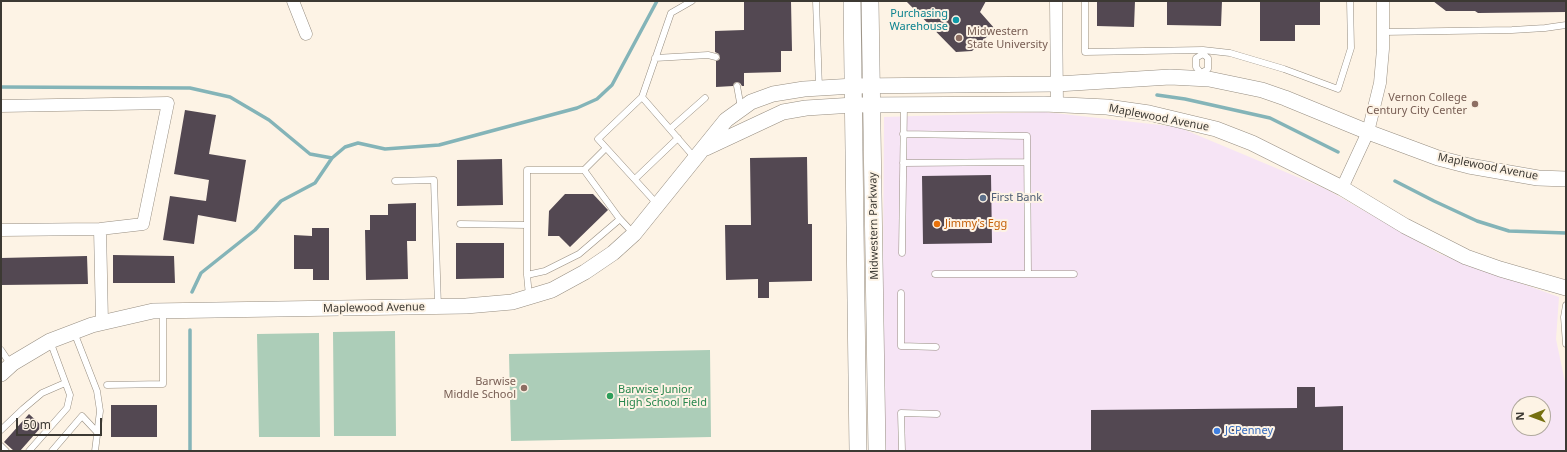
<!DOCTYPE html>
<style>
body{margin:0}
#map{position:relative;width:1567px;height:452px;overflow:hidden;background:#fdf3e5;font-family:"Noto Sans",sans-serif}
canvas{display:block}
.frame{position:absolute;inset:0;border:2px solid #3c3933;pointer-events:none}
.north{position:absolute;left:1511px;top:396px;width:40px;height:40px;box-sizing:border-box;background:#fdf3e5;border:1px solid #b0a99e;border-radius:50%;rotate:269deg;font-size:11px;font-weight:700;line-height:16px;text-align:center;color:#3c3933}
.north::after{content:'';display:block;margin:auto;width:14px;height:18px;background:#767010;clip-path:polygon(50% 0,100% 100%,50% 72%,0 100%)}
.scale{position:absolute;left:16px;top:418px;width:86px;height:18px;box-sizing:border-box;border:2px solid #3c3933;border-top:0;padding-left:5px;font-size:12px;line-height:14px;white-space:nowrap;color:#3c3933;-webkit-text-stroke:3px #fdf3e5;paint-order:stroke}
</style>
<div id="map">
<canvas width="1567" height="452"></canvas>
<div class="frame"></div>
<div class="north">N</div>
<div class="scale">50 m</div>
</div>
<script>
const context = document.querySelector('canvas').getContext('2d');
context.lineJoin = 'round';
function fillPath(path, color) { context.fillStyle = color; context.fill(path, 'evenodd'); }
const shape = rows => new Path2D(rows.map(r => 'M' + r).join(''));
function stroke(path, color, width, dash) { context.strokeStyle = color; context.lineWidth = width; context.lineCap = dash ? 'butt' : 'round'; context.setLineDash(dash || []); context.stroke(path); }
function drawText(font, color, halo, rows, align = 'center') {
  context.font = font + ' "Noto Sans",sans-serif'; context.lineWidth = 4; context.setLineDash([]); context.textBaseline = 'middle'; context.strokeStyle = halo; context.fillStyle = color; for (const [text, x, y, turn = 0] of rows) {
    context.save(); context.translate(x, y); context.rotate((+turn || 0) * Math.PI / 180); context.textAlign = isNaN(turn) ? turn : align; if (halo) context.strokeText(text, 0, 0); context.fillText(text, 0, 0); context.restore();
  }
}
fillPath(shape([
 [1045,112,1178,127,1326,189,1440,254,1559,297,1556,339,1566,387,1566,451,884,451,883,269,884,117],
 [1519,404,1543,404,1543,428,1519,428]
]), '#f6e4f5');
fillPath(shape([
 [395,331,396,436,334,436,333,332],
 [319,333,320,437,259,437,257,334],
 [710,350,711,437,511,441,509,354]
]), '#accdb8');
stroke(shape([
 [1,87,190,88,230,97,269,120,310,154,332,158],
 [1157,95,1185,99,1270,118,1338,152],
 [1395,181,1434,201,1477,221,1509,231,1566,233],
 [192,292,201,273,255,230,281,201,315,183,332,158,345,147,358,143,385,149,439,145,577,108,597,99,612,85,657,1],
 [190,451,190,330]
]), '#84b4b8', 3.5);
fillPath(shape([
 [744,1,791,1,792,51,781,51,781,72,744,73,744,86,742,86,740,83,737,82,734,83,733,86,716,87,716,61,719,60,720,58,719,54,715,52,715,31,744,30],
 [906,1,986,1,980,12,995,29,972,51,956,52],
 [1097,1,1135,1,1134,27,1097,26],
 [1167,1,1222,1,1221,26,1167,25],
 [1260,1,1320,1,1320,25,1295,25,1295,41,1260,41],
 [1433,1,1566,1,1566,12,1478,13,1475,11,1446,11],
 [185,110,216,115,209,154,246,160,236,222,198,215,194,244,163,240,170,196,206,201,209,180,174,174],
 [807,157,808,224,812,224,812,281,769,282,769,298,758,298,758,279,726,280,725,225,751,225,750,158],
 [502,159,503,205,457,206,457,160],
 [991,175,992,243,923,244,922,176],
 [565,194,593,194,608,210,570,247,559,236,548,236,549,211],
 [416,203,416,241,407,241,408,279,366,280,365,230,370,230,370,215,388,215,388,204],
 [312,228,329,228,329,280,313,280,313,269,294,269,294,235,312,236],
 [456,243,504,243,504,278,456,279],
 [113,255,174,256,175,283,113,283],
 [87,256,88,284,1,285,1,258],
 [1297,387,1315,387,1315,407,1343,406,1343,451,1091,451,1091,410,1297,408],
 [111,405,157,405,157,437,111,437],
 [29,414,42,426,20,451,14,451,4,442]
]), '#534852');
const service = shape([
 [692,1,671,13,642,97,694,157],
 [816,1,819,88],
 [1085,1,1085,52,1203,50,1230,53,1284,69,1338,89,1351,48,1350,1],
 [1383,32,1512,30,1545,28,1566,25],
 [655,58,708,55,716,57],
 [1201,73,1208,69,1208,58,1203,54],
 [1201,73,1196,67,1196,58,1203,54],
 [737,86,741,108],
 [642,97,598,139,658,205],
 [670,129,705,98],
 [903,134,1027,136,1028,274],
 [903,163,1027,162],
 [584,170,619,218,634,234],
 [635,179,678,138],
 [395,181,434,180,438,307],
 [460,224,527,225],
 [902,253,904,105],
 [935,274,1074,274],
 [527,275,545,271,579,254,620,219],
 [901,293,901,346,936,347],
 [529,296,527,275,527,170,584,170,606,148],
 [1566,305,1564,317,1566,344],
 [74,332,97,391,100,411,95,451],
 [1,350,11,365],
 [107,385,163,384,163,310],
 [1,430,23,409,42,393,65,383],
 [1,446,6,451],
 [29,451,67,408,70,395,50,341],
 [52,451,82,416,97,432],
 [902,451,901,413,937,414]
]);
const minor = shape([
 [293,1,306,34],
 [1056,1,1057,104],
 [1,106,168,103,143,224,100,229,1,230],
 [1342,188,1368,132,1380,83,1383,49,1383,1],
 [100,229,102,322]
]);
const tertiary = shape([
 [706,148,783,112,806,108,854,105,1044,104,1107,107,1149,113,1216,129,1252,143,1342,188,1405,226,1466,257,1500,269,1566,288],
 [1,374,13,363,50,341,92,325,153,311,466,306,512,302,552,290,585,272,613,253,634,234,726,120,751,102,773,94,804,89,854,86,1057,84,1170,77,1209,79,1262,90,1285,98,1368,132,1438,158,1469,166,1538,178,1566,179]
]);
const secondary = shape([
 [852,1,858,451],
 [870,1,877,451]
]);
stroke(service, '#968d80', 7);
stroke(minor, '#968d80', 13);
stroke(tertiary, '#968d80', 16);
stroke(secondary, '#968d80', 18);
stroke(service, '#fff', 6);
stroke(minor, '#fff', 12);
stroke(tertiary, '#fff', 15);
stroke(secondary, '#fff', 17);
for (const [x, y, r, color] of [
 [956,20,4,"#0f9aa8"],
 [959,38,4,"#8d6e63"],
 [1475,104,4,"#8d6e63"],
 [983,198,4,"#5c6f8a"],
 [937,224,4,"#e8710a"],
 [524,388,4,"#8d6e63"],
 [610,396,4,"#2e9e5b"],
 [1217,431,4,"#3f7fe0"]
]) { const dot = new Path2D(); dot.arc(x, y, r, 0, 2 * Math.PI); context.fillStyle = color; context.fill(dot); stroke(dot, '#fdf3e5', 1.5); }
drawText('11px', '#0d838f', '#fdf3e5', [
 ["Purchasing",948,14],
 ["Warehouse",948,27]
], 'right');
drawText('11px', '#785e54', '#fdf3e5', [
 ["Midwestern",967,32,"left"],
 ["State University",967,45,"left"],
 ["Vernon College",1467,98],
 ["Century City Center",1467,111],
 ["Barwise",516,382],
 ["Middle School",516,395]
], 'right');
drawText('11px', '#3c3933', '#fdf3e5', [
 ["Maplewood Avenue",1159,118,11],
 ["Maplewood Avenue",1488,167,11],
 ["Midwestern Parkway",874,226,-91],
 ["Maplewood Avenue",374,308,-1]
]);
drawText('11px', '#4e5e75', '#fdf3e5', [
 ["First Bank",991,198]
], 'left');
drawText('11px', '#c56008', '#fdf3e5', [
 ["Jimmy's Egg",945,224]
], 'left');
drawText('11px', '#27864d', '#fdf3e5', [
 ["Barwise Junior",618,390],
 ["High School Field",618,403]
], 'left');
drawText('11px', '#366cbe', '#fdf3e5', [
 ["JCPenney",1225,431]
], 'left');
</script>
